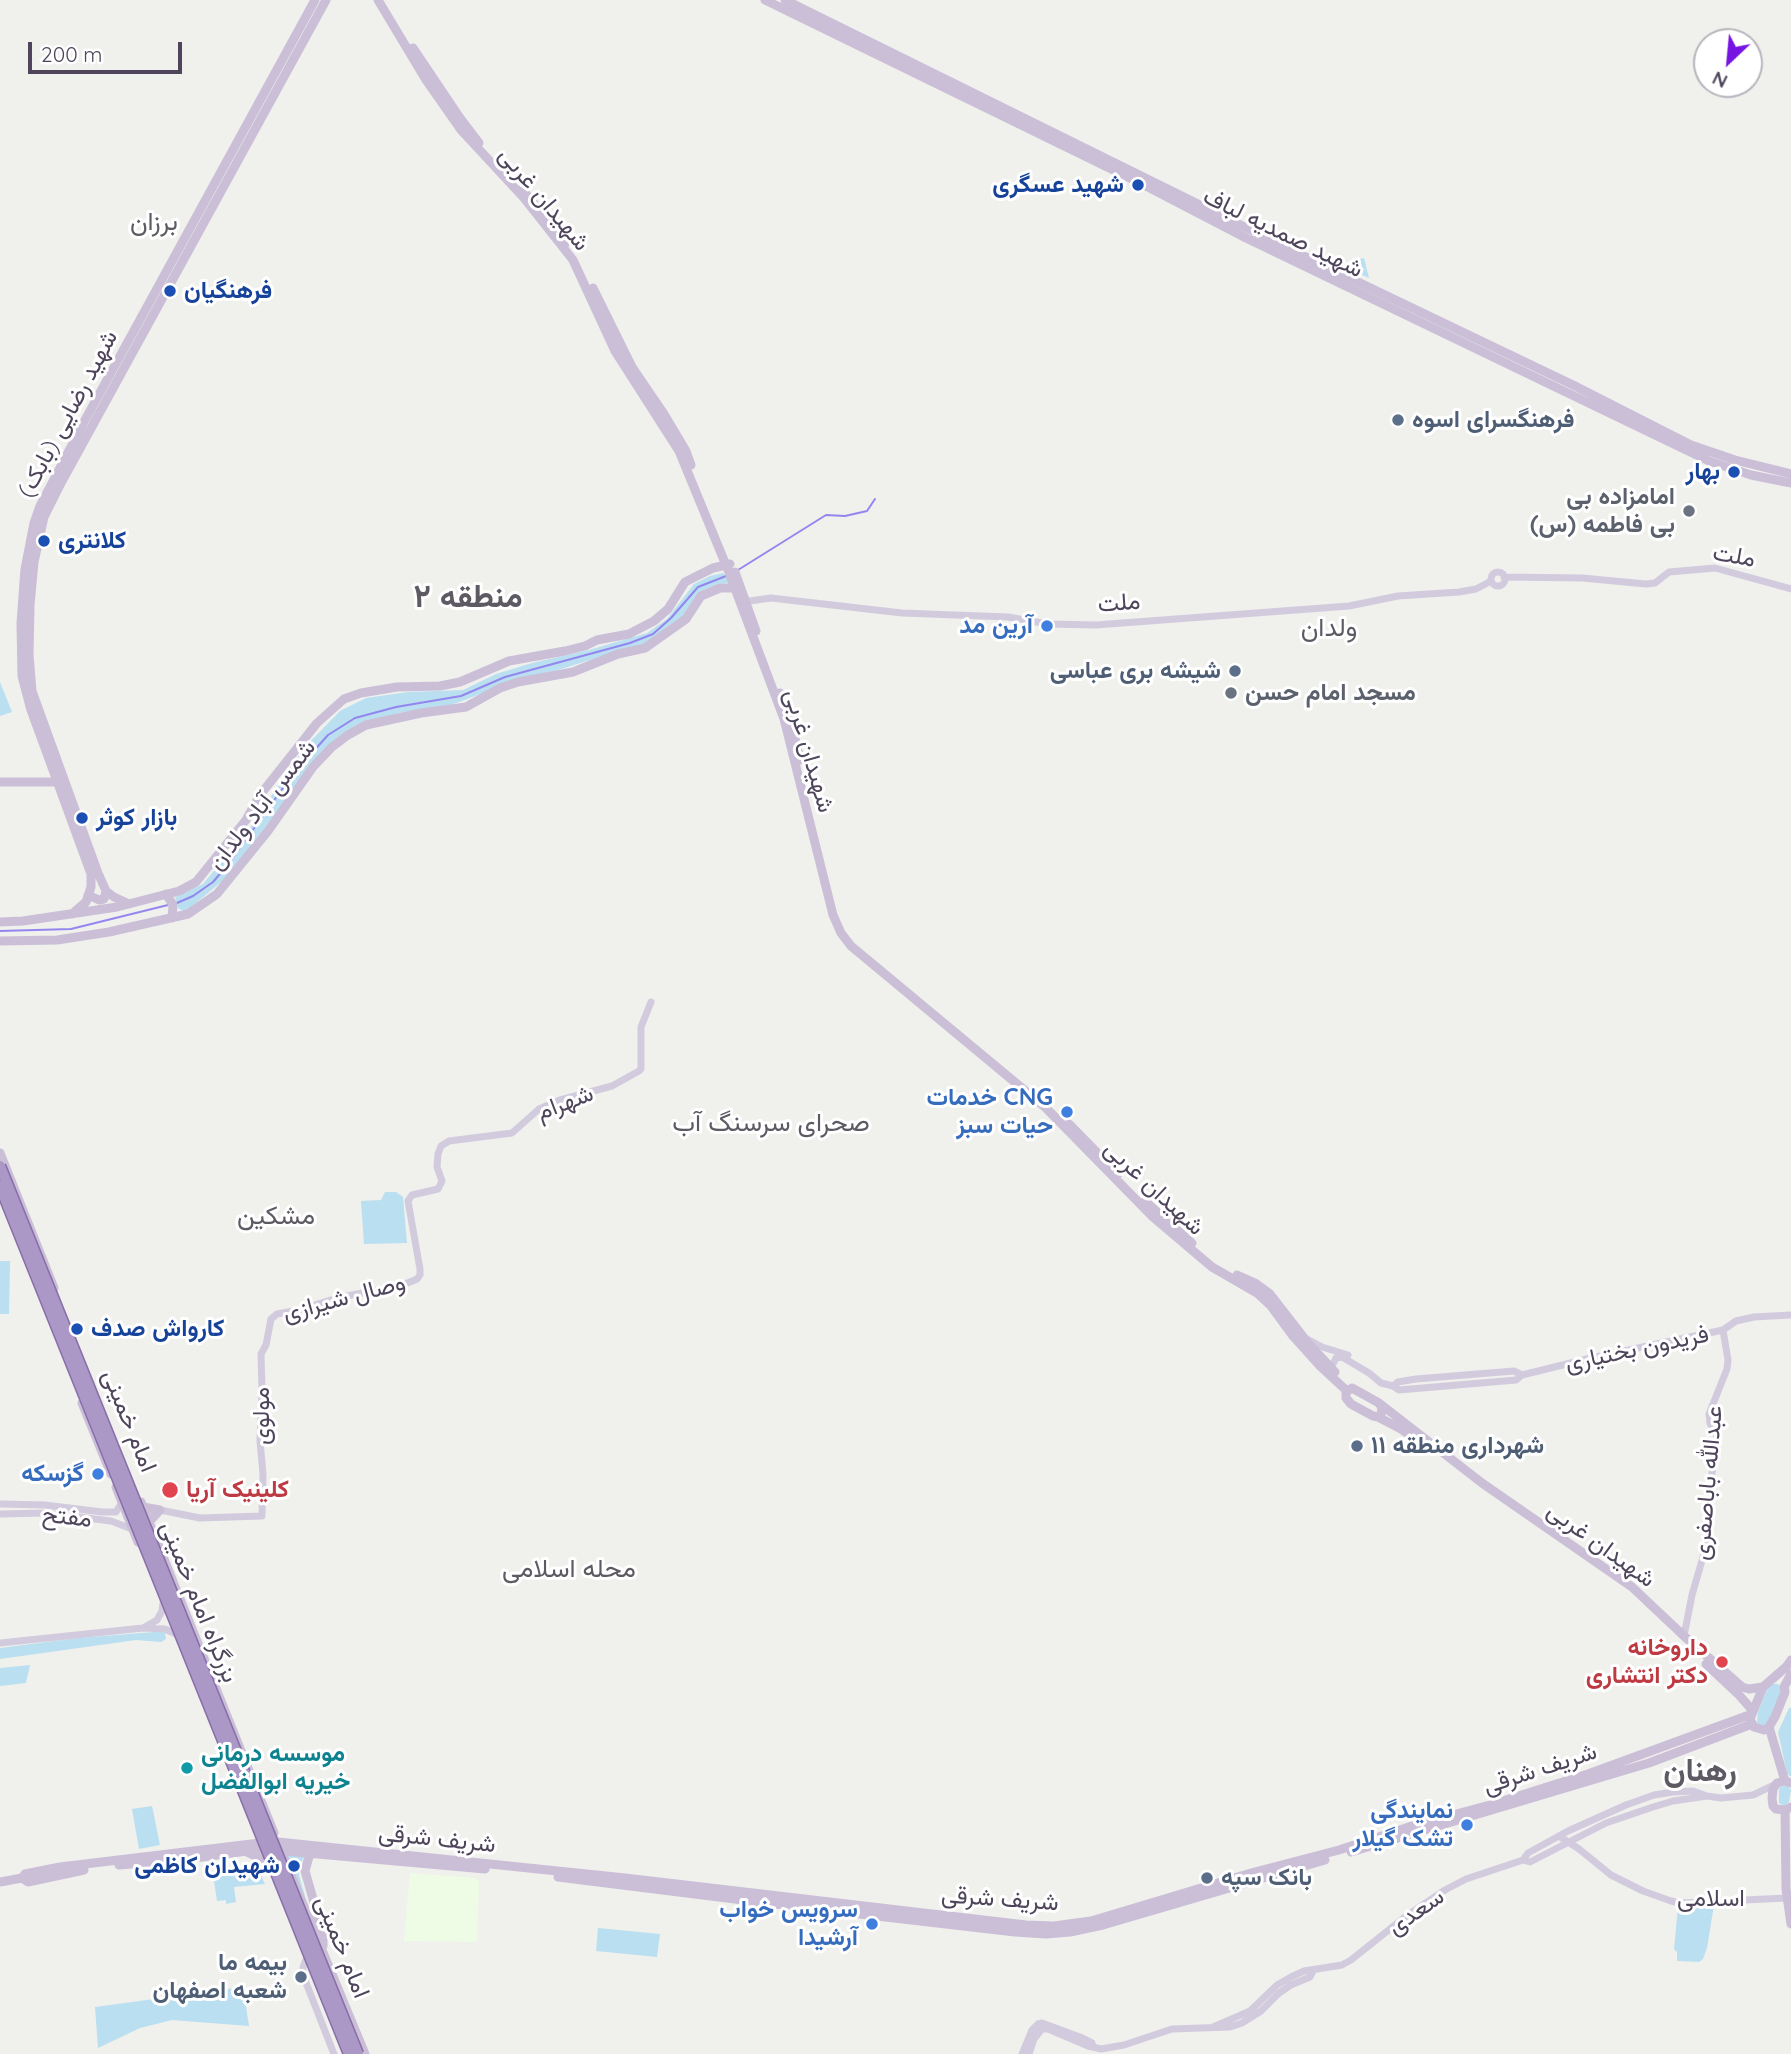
<!DOCTYPE html>
<meta charset="utf-8">
<style>
body{margin:0}
#map{position:relative;width:1791px;height:2054px;overflow:hidden;background:#f0f0ed;font-family:Quicksand,sans-serif}
canvas{display:block}
.north{position:absolute;left:1693px;top:28px;width:70px;height:70px;box-sizing:border-box;background:#fff;border:2px solid #b8b5bd;border-radius:50%;rotate:206deg;font-size:19px;font-weight:700;line-height:28px;text-align:center;color:#4e455b}
.north::after{content:'';display:block;margin:auto;width:24px;height:32px;background:#7714e3;clip-path:polygon(50% 0,100% 100%,50% 72%,0 100%)}
.scale{position:absolute;left:28px;top:42px;width:154px;height:32px;box-sizing:border-box;border:4px solid #4e455b;border-top:0;padding-left:9px;font-size:21px;line-height:24px;white-space:nowrap;color:#4e455b;-webkit-text-stroke:5px #fff;paint-order:stroke}
</style>
<div id="map">
<canvas width="1791" height="2054"></canvas>
<div class="north">N</div>
<div class="scale">200 m</div>
</div>
<script>
const context = document.querySelector('canvas').getContext('2d');
context.lineJoin = 'round';
function fillPath(path, color) { context.fillStyle = color; context.fill(path, 'evenodd'); }
const shape = rows => new Path2D(rows.map(r => 'M' + r).join(''));
function stroke(path, color, width, dash) { context.strokeStyle = color; context.lineWidth = width; context.lineCap = dash ? 'butt' : 'round'; context.setLineDash(dash || []); context.stroke(path); }
function drawText(font, color, halo, rows, align = 'center') {
  context.font = font + ' Quicksand,Vazirmatn,sans-serif'; context.lineWidth = 6; context.setLineDash([]); context.textBaseline = 'middle'; context.strokeStyle = halo; context.fillStyle = color; for (const [text, x, y, turn = 0] of rows) {
    context.save(); context.translate(x, y); context.rotate((+turn || 0) * Math.PI / 180); context.textAlign = isNaN(turn) ? turn : align; if (halo) context.strokeText(text, 0, 0); context.fillText(text, 0, 0); context.restore();
  }
}
fillPath(shape([
 [410,1873,476,1878,479,1882,477,1942,404,1941]
]), '#eefce5');
fillPath(shape([
 [1364,258,1369,278,1338,265],
 [723,573,730,583,718,584,701,591,683,616,645,643,558,670,506,682,486,692,451,705,399,713,352,728,307,769,264,829,226,878,185,912,178,908,175,897,203,884,251,826,303,749,340,711,366,698,408,692,463,690,496,674,532,663,589,650,647,633,667,619,694,584,710,576],
 [0,682,12,712,0,716],
 [385,1192,396,1192,403,1197,407,1243,364,1244,361,1201,381,1200],
 [0,1261,10,1261,9,1314,0,1314],
 [154,1632,165,1632,166,1639,161,1642,136,1640,0,1659,0,1648,78,1638],
 [30,1665,26,1683,0,1686,0,1668],
 [1772,1684,1778,1684,1783,1690,1772,1718,1765,1726,1761,1725,1757,1723,1758,1712,1768,1687],
 [1789,1708,1791,1708,1791,1777,1787,1773,1778,1732],
 [1787,1785,1791,1790,1789,1802,1784,1806,1779,1803,1779,1790,1780,1787],
 [152,1806,160,1845,139,1849,132,1809],
 [286,1853,306,1855,299,1865,299,1875,308,1907],
 [256,1865,265,1884,234,1887,236,1902,226,1904,226,1900,217,1901,214,1881,220,1879,218,1869],
 [1714,1905,1707,1948,1703,1959,1699,1962,1677,1961,1677,1952,1674,1949,1678,1907],
 [598,1928,660,1934,657,1957,596,1951],
 [243,1987,249,2026,172,2020,140,2028,98,2048,95,2007]
]), '#badff0');
stroke(shape([
 [738,570,826,515,845,516,867,511,875,499],
 [177,903,193,896,213,882,229,863,293,774,328,735,355,718,396,707,461,696,505,677,630,643,653,634,671,618,698,587,726,576],
 [0,931,71,929,168,905]
]), '#9386ee', 2);
stroke(shape([
 '1491 579a7 7 0 1 1 14 0a7 7 0 1 1-14 0Z',
 [1504,577,1582,578,1646,584,1655,583,1669,572,1715,568,1791,589],
 [742,602,771,598,902,613,1008,617,1048,624,1096,625,1349,606,1398,596,1459,592,1476,589,1491,581],
 [1307,1339,1322,1347,1348,1355],
 [1331,1368,1336,1358,1342,1357,1369,1373,1381,1383,1393,1386,1399,1390,1516,1380,1522,1375,1591,1358,1723,1330,1736,1321,1754,1317,1791,1315],
 [1393,1386,1398,1382,1416,1379,1514,1371,1522,1375],
 [0,1504,45,1505,102,1512,116,1512,122,1502],
 [160,1510,200,1518,262,1516,263,1474,260,1441,262,1391,261,1354,266,1345,271,1319,277,1314,299,1310,337,1298,403,1285,417,1279,420,1275,420,1269,408,1201,412,1195,438,1189,442,1181,437,1167,438,1154,441,1146,449,1141,512,1133,539,1109,560,1100,612,1086,639,1071,641,1069,641,1027,651,1002],
 [0,1514,45,1513,87,1518,111,1521,132,1529],
 [143,1628,157,1620,162,1611,163,1603],
 [1684,1636,1692,1595,1707,1543,1705,1525,1717,1436,1710,1423,1709,1414,1727,1369,1728,1360,1723,1330],
 [0,1643,143,1628,165,1629,176,1634],
 [1559,1836,1579,1849,1611,1875,1643,1891,1671,1901,1680,1903,1787,1898],
 [1523,1860,1528,1853,1568,1831,1626,1805,1654,1795,1673,1792,1693,1791,1704,1795],
 [307,1957,303,1967,303,1975,334,2054],
 [1213,2027,1250,2011,1277,1985,1291,1977,1304,1971,1342,1965,1351,1960,1405,1917,1445,1890,1466,1879,1523,1860,1530,1862,1606,1823,1653,1807,1673,1801,1707,1796,1721,1798,1753,1795,1774,1785],
 [1022,2054,1032,2030,1038,2024,1042,2023,1080,2037,1092,2043,1093,2046],
 [1029,2054,1034,2039,1042,2029,1048,2029,1088,2046,1101,2049,1124,2045,1172,2029,1230,2027,1242,2023,1261,2011,1279,1993,1291,1985,1310,1977,1313,1971]
]), '#d2cbde', 7);
stroke(shape([
 [378,0,426,80,461,130,524,198,573,260,615,351,679,451,728,570,784,719,833,915,841,933,851,946,1046,1108,1153,1217,1212,1267,1257,1293,1271,1306,1293,1336,1320,1366,1347,1391],
 [765,0,1146,186,1246,238,1709,461,1751,475,1791,483],
 [785,0,1285,247,1573,385,1691,445,1735,460,1791,474],
 [413,48,460,118,479,143],
 [522,189,566,243],
 [593,288,632,367,664,414,686,451,691,465],
 [735,572,756,631],
 [780,693,790,717,800,760],
 [0,782,57,782],
 [166,894,173,905,172,918],
 [88,895,99,900,104,899,106,891],
 [129,904,114,897,106,891,98,873,32,691,29,655,30,605,34,562,44,517,61,483,326,0],
 [72,914,86,902,91,887,91,874,31,710,22,676,21,623,25,569,34,523,40,506,85,420,315,0],
 [0,922,23,921,117,907,179,891,196,882,246,820,260,795,317,723,344,699,361,693,397,687,440,686,460,682,509,661,565,651,585,646,597,640,629,634,654,621,668,609,685,582,713,568,730,564],
 [0,941,57,940,109,932,188,914,217,894,268,831,313,767,332,747,348,735,366,725,421,713,466,707,500,688,518,682,573,672,618,654,645,648,686,619,701,596,720,588,735,588],
 [1069,1124,1118,1174],
 [0,1153,54,1288],
 [1145,1201,1192,1243],
 [1237,1275,1255,1283,1270,1294,1308,1343,1335,1372],
 [1352,1388,1379,1403,1382,1408,1381,1415,1378,1417,1373,1416,1351,1404,1346,1398,1346,1392,1352,1388],
 [82,1403,111,1474],
 [1379,1403,1482,1483,1632,1587,1684,1636,1742,1687,1749,1689,1763,1687],
 [1378,1417,1401,1429,1424,1446],
 [116,1487,138,1542],
 [141,1502,274,1833],
 [143,1507,160,1510,149,1522],
 [1791,1660,1786,1667,1763,1687,1750,1719,1754,1727,1764,1730,1769,1727,1775,1717,1785,1692,1784,1687,1791,1674],
 [1706,1664,1739,1695,1753,1711],
 [1769,1727,1785,1781],
 [1791,1783,1785,1781,1777,1783,1773,1789,1772,1798,1773,1806,1776,1809,1785,1810,1791,1807],
 [1785,1810,1786,1889,1791,1924],
 [279,1846,365,2054],
 [247,1852,267,1862],
 [1351,1852,1649,1763,1752,1724],
 [310,1853,305,1871,323,1934,323,1946],
 [119,1865,180,1860,262,1849,485,1869],
 [558,1877,799,1907,1015,1932,1046,1934,1070,1932,1103,1925,1325,1860],
 [22,1878,28,1882,84,1870],
 [0,1882,22,1878,25,1874,60,1867,260,1843,278,1842,625,1878,1026,1925,1054,1926,1091,1921,1251,1873,1339,1850,1415,1825,1490,1805,1588,1774,1752,1714]
]), '#cabfd7', 9);
const trunkBridge = shape([
 [0,1166,358,2054],
 [0,1186,349,2054]
]);
stroke(trunkBridge, '#896faa', 13, []);
stroke(trunkBridge, '#ac98c6', 10);
for (const [x, y, r, color] of [
 [1138,185,7,"#1a4fb4"],
 [170,291,7,"#1a4fb4"],
 [1398,420,7,"#5c6f8a"],
 [1734,472,7,"#1a4fb4"],
 [1689,511,7,"#6b7280"],
 [44,541,7,"#1a4fb4"],
 [1047,626,7,"#3f7fe0"],
 [1235,671,7,"#5c6f8a"],
 [1231,693,7,"#6b7280"],
 [82,818,7,"#1a4fb4"],
 [1067,1112,7,"#3f7fe0"],
 [77,1329,7,"#1a4fb4"],
 [1357,1446,7,"#5c6f8a"],
 [98,1474,7,"#3f7fe0"],
 [170,1490,9,"#e0444e"],
 [1722,1662,7,"#e0444e"],
 [187,1768,7,"#0f9aa8"],
 [1467,1825,7,"#3f7fe0"],
 [294,1866,7,"#1a4fb4"],
 [1207,1878,7,"#5c6f8a"],
 [872,1924,7,"#3f7fe0"],
 [301,1977,7,"#5c6f8a"]
]) { const dot = new Path2D(); dot.arc(x, y, r, 0, 2 * Math.PI); context.fillStyle = color; context.fill(dot); stroke(dot, '#fff', 2.5); }
drawText('bold 24px', '#164399', '#fff', [
 ["شهید عسگری",1124,185,"right"],
 ["فرهنگیان",184,291],
 ["بهار",1720,472,"right"],
 ["کلانتری",58,541],
 ["بازار کوثر",96,818],
 ["کارواش صدف",91,1329],
 ["شهیدان کاظمی",280,1866,"right"]
], 'left');
drawText('24px', '#4e455b', '#fff', [
 ["شهیدان غربی",544,199,50],
 ["شهید صمدیه لباف",1283,233,26],
 ["شهید رضایی (بابک)",68,414,-62],
 ["ملت",1734,556,10],
 ["ملت",1119,603,-4],
 ["شهیدان غربی",809,751,74],
 ["شمس آباد ولدان",262,805,-52],
 ["شهرام",565,1103,-21],
 ["شهیدان غربی",1154,1188,43],
 ["وصال شیرازی",344,1298,-15],
 ["فریدون بختیاری",1637,1349,-12],
 ["مولوی",262,1416,-90],
 ["امام خمینی",129,1421,68],
 ["عبدالله باباصفری",1708,1483,-85],
 ["مفتح",67,1517,6],
 ["شهیدان غربی",1601,1545,36],
 ["بزرگراه امام خمینی",199,1602,68],
 ["شریف شرقی",1540,1769,-18],
 ["شریف شرقی",437,1839,6],
 ["شریف شرقی",1000,1899,4],
 ["اسلامی",1711,1899],
 ["سعدی",1416,1912,-35],
 ["امام خمینی",342,1947,68]
]);
drawText('bold 24px', '#4e5e75', '#fff', [
 ["فرهنگسرای اسوه",1412,420],
 ["شیشه بری عباسی",1221,671,"right"],
 ["شهرداری منطقه ۱۱",1371,1446],
 ["بانک سپه",1221,1878],
 ["بیمه ما",287,1963,"right"],
 ["شعبه اصفهان",287,1991,"right"]
], 'left');
drawText('bold 24px', '#5b616d', '#fff', [
 ["امامزاده بی",1675,497],
 ["بی فاطمه (س)",1675,525],
 ["مسجد امام حسن",1245,693,"left"]
], 'right');
drawText('bold 24px', '#366cbe', '#fff', [
 ["آرین مد",1033,626],
 ["خدمات CNG",1053,1098],
 ["حیات سبز",1053,1126],
 ["گزسکه",84,1474],
 ["نمایندگی",1453,1811],
 ["تشک گیلار",1453,1839],
 ["سرویس خواب",858,1910],
 ["آرشیدا",858,1938]
], 'right');
drawText('bold 24px', '#be3a42', '#fff', [
 ["کلینیک آریا",186,1490],
 ["داروخانه",1708,1648,"right"],
 ["دکتر انتشاری",1708,1676,"right"]
], 'left');
drawText('bold 24px', '#0d838f', '#fff', [
 ["موسسه درمانی",201,1754],
 ["خیریه ابوالفضل",201,1782]
], 'left');
drawText('26px', '#5e5a63', '#fff', [
 ["برزان",154,222],
 ["ولدان",1329,628],
 ["صحرای سرسنگ آب",771,1123],
 ["مشکین",276,1216],
 ["محله اسلامی",569,1569]
]);
drawText('bold 32px', '#5e5a63', '#fff', [
 ["منطقه ۲",468,597],
 ["رهنان",1700,1771]
]);
</script>
